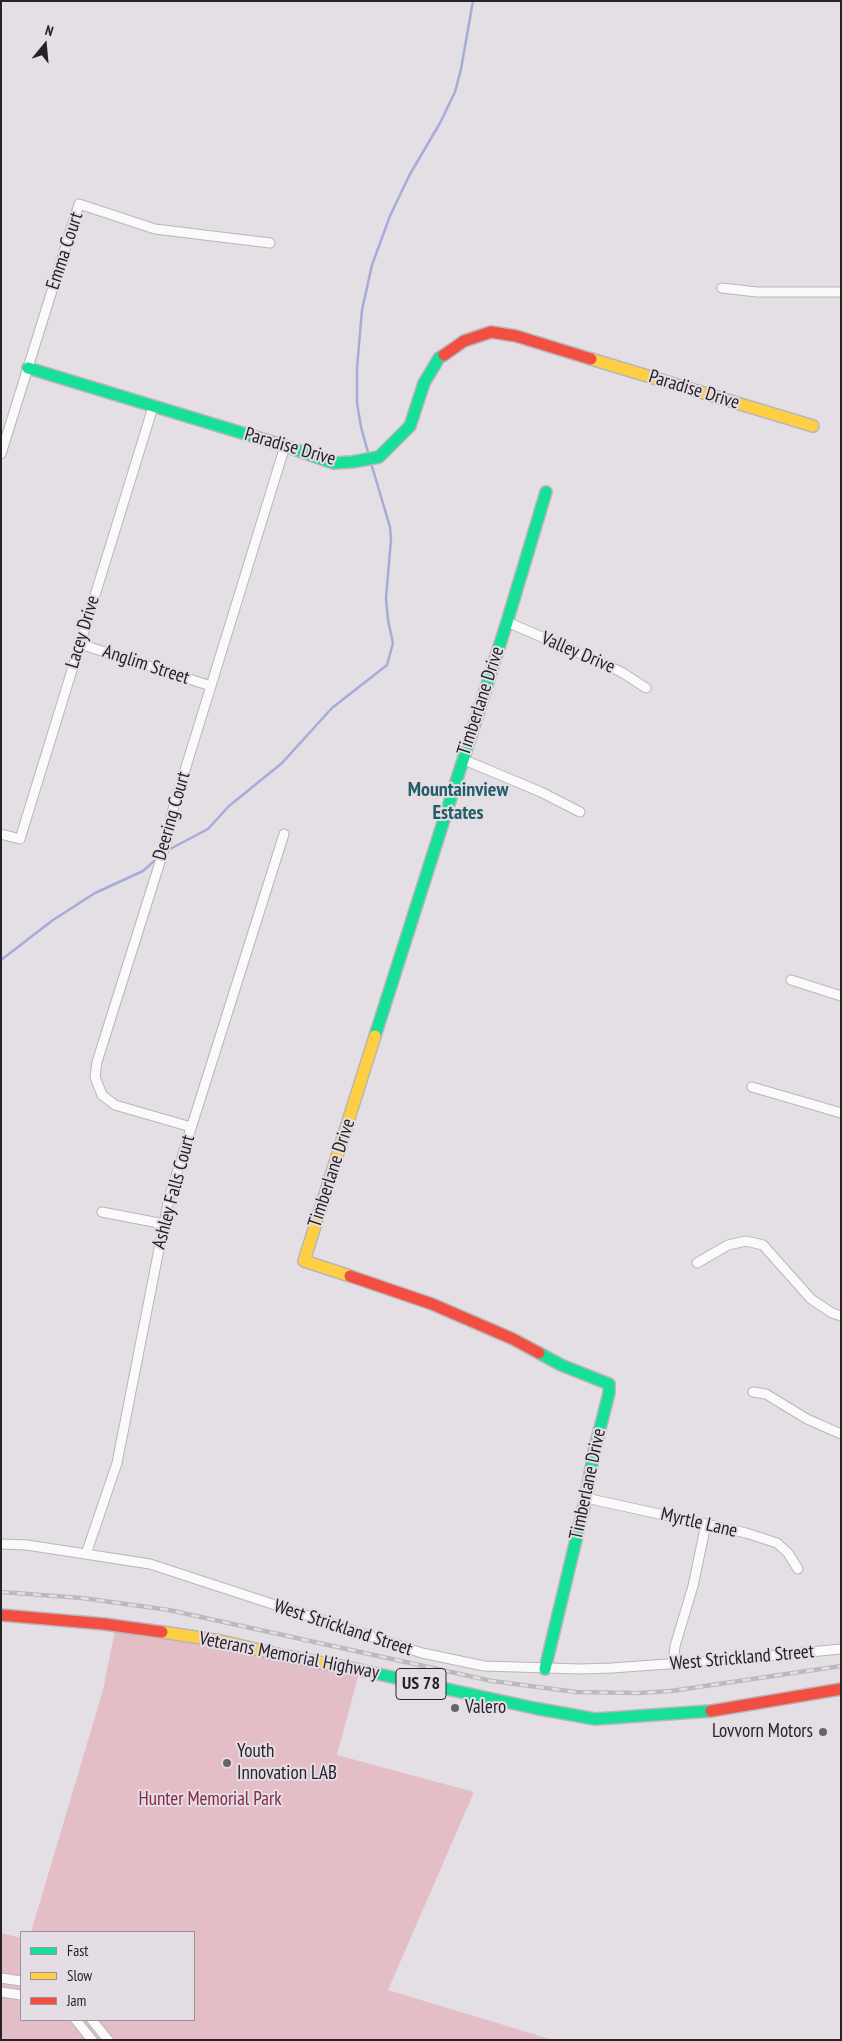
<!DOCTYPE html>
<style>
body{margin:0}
#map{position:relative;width:842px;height:2041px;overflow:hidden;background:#e4dfe4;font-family:"PT Sans Narrow",sans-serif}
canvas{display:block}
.frame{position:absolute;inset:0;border:2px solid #262327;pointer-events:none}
.legend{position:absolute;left:20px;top:1931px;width:175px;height:90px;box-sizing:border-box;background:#e5dde6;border:1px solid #99939a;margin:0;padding:6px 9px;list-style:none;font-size:15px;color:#262327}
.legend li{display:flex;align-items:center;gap:10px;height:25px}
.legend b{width:25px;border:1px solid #99939a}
.north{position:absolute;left:20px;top:20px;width:50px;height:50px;-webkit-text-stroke:4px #e5dde6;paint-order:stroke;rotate:17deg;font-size:14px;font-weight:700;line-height:20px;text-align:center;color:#262327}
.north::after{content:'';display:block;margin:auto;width:18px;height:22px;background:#262327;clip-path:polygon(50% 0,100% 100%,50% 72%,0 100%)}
</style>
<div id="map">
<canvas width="842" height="2041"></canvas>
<div class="frame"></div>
<ul class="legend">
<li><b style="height:6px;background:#16e098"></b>Fast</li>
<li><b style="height:6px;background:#ffcf43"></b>Slow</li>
<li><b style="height:6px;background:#f24e42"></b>Jam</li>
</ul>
<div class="north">N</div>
</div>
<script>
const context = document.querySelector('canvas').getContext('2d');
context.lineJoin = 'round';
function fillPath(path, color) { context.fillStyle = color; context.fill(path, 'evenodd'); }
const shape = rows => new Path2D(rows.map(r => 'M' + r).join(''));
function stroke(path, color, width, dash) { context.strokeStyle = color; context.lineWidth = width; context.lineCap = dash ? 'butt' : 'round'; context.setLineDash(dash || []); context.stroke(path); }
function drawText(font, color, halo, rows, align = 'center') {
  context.font = font + ' "PT Sans Narrow",sans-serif'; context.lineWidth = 4; context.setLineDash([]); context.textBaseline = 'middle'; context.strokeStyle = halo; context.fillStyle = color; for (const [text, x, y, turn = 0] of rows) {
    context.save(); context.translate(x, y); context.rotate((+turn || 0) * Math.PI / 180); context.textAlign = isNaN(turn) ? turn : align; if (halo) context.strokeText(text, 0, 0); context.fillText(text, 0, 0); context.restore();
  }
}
fillPath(shape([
 [116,1625,359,1673,337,1755,474,1792,388,1990,553,2040,1,2040,1,1933,21,1938,21,2020,194,2020,194,1932,31,1932,103,1690]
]), '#e4bec7');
stroke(shape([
 [369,456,361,427,357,403,357,368,362,310,372,265,390,216,410,174,440,123,455,92,461,69,473,1],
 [170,849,208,829,229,806,282,763,332,708,387,665,393,643,388,620,386,598,391,539,390,527,371,463],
 [1,960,53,920,95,893,143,871,154,861]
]), '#a6abd9', 2.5);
const street = shape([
 [722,288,757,292,841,292],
 [1,454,79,204,155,229,270,243],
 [507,622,607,665,623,673,646,688],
 [80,644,211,686],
 [462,759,541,792,580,812],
 [1,834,20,839,153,407],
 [791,980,841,996],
 [752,1087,841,1113],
 [191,1127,115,1105,102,1095,95,1077,97,1062,165,846,173,809,285,446],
 [102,1212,164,1224],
 [697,1263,728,1245,746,1241,763,1245,811,1299,832,1313,841,1316],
 [753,1392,766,1394,807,1419,841,1434],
 [586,1498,746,1533,777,1543,788,1553,798,1569],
 [1,1544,27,1545,150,1564,422,1653,484,1666,580,1669,612,1668,737,1659,841,1649],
 [86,1554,117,1463,169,1198,284,834],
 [673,1664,675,1646,693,1586,706,1524],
 [1,1978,21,1981],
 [1,1992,21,1995],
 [76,2020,92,2040],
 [92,2020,108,2040]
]);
const fast = shape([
 [28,368,285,446,333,463,352,462,379,457,410,426,424,383,439,358,444,355],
 [375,1036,507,622,546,492],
 [539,1353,561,1365,609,1384,609,1393,594,1452,586,1498,545,1669],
 [355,1669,534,1708,595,1719,711,1711]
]);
const slow = shape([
 [591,359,813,426],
 [350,1276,304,1261,375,1036],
 [162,1632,221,1641,285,1656,355,1669]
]);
const jam = shape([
 [444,355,464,341,491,332,516,336,591,359],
 [350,1276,432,1304,513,1339,539,1353],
 [1,1615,104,1624,162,1632],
 [711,1711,841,1689]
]);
stroke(street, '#b9b5b9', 11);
stroke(fast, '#b9b5b9', 14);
stroke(slow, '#b9b5b9', 14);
stroke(jam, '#b9b5b9', 14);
stroke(street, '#fbfafb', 9);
stroke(fast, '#16e098', 11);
stroke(slow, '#ffcf43', 11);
stroke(jam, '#f24e42', 11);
const rail = shape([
 [1,1592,82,1598,169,1610,492,1681,576,1692,637,1693,671,1691,841,1666]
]);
stroke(rail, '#bbbabb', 4.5);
stroke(rail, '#e5dde6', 2.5, [8]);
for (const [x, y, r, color] of [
 [455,1708,5,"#686569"],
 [823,1732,5,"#686569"],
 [227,1763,5,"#686569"]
]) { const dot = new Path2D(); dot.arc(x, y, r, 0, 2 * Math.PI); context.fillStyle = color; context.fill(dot); stroke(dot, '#e5dde6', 2); }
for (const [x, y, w] of [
 [421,1684,50]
]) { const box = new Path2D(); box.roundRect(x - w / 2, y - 15.5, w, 31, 4); context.fillStyle = '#e5dde6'; context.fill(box); stroke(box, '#262327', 1); }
drawText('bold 18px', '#262327', null, [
 ["US 78",421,1684]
]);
drawText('19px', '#262327', '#e5dde6', [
 ["Emma Court",65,251,-72],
 ["Paradise Drive",694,390,17],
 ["Paradise Drive",290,447,16],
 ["Lacey Drive",83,632,-73],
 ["Valley Drive",578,653,23],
 ["Anglim Street",146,665,18],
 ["Timberlane Drive",481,701,-72],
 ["Deering Court",172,816,-74],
 ["Timberlane Drive",332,1173,-72],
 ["Ashley Falls Court",174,1192,-75],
 ["Timberlane Drive",588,1484,-78],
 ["Myrtle Lane",699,1523,13],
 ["West Strickland Street",343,1628,18],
 ["Veterans Memorial Highway",289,1656,11],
 ["West Strickland Street",742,1658,-5]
]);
drawText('19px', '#262327', '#e5dde6', [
 ["Valero",465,1708],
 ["Lovvorn Motors",813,1732,"right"],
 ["Youth",237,1752],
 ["Innovation LAB",237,1774]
], 'left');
drawText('19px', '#822943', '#e5dde6', [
 ["Hunter Memorial Park",210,1800]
]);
drawText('bold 20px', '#255d67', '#e5dde6', [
 ["Mountainview",458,790],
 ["Estates",458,813]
]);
</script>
